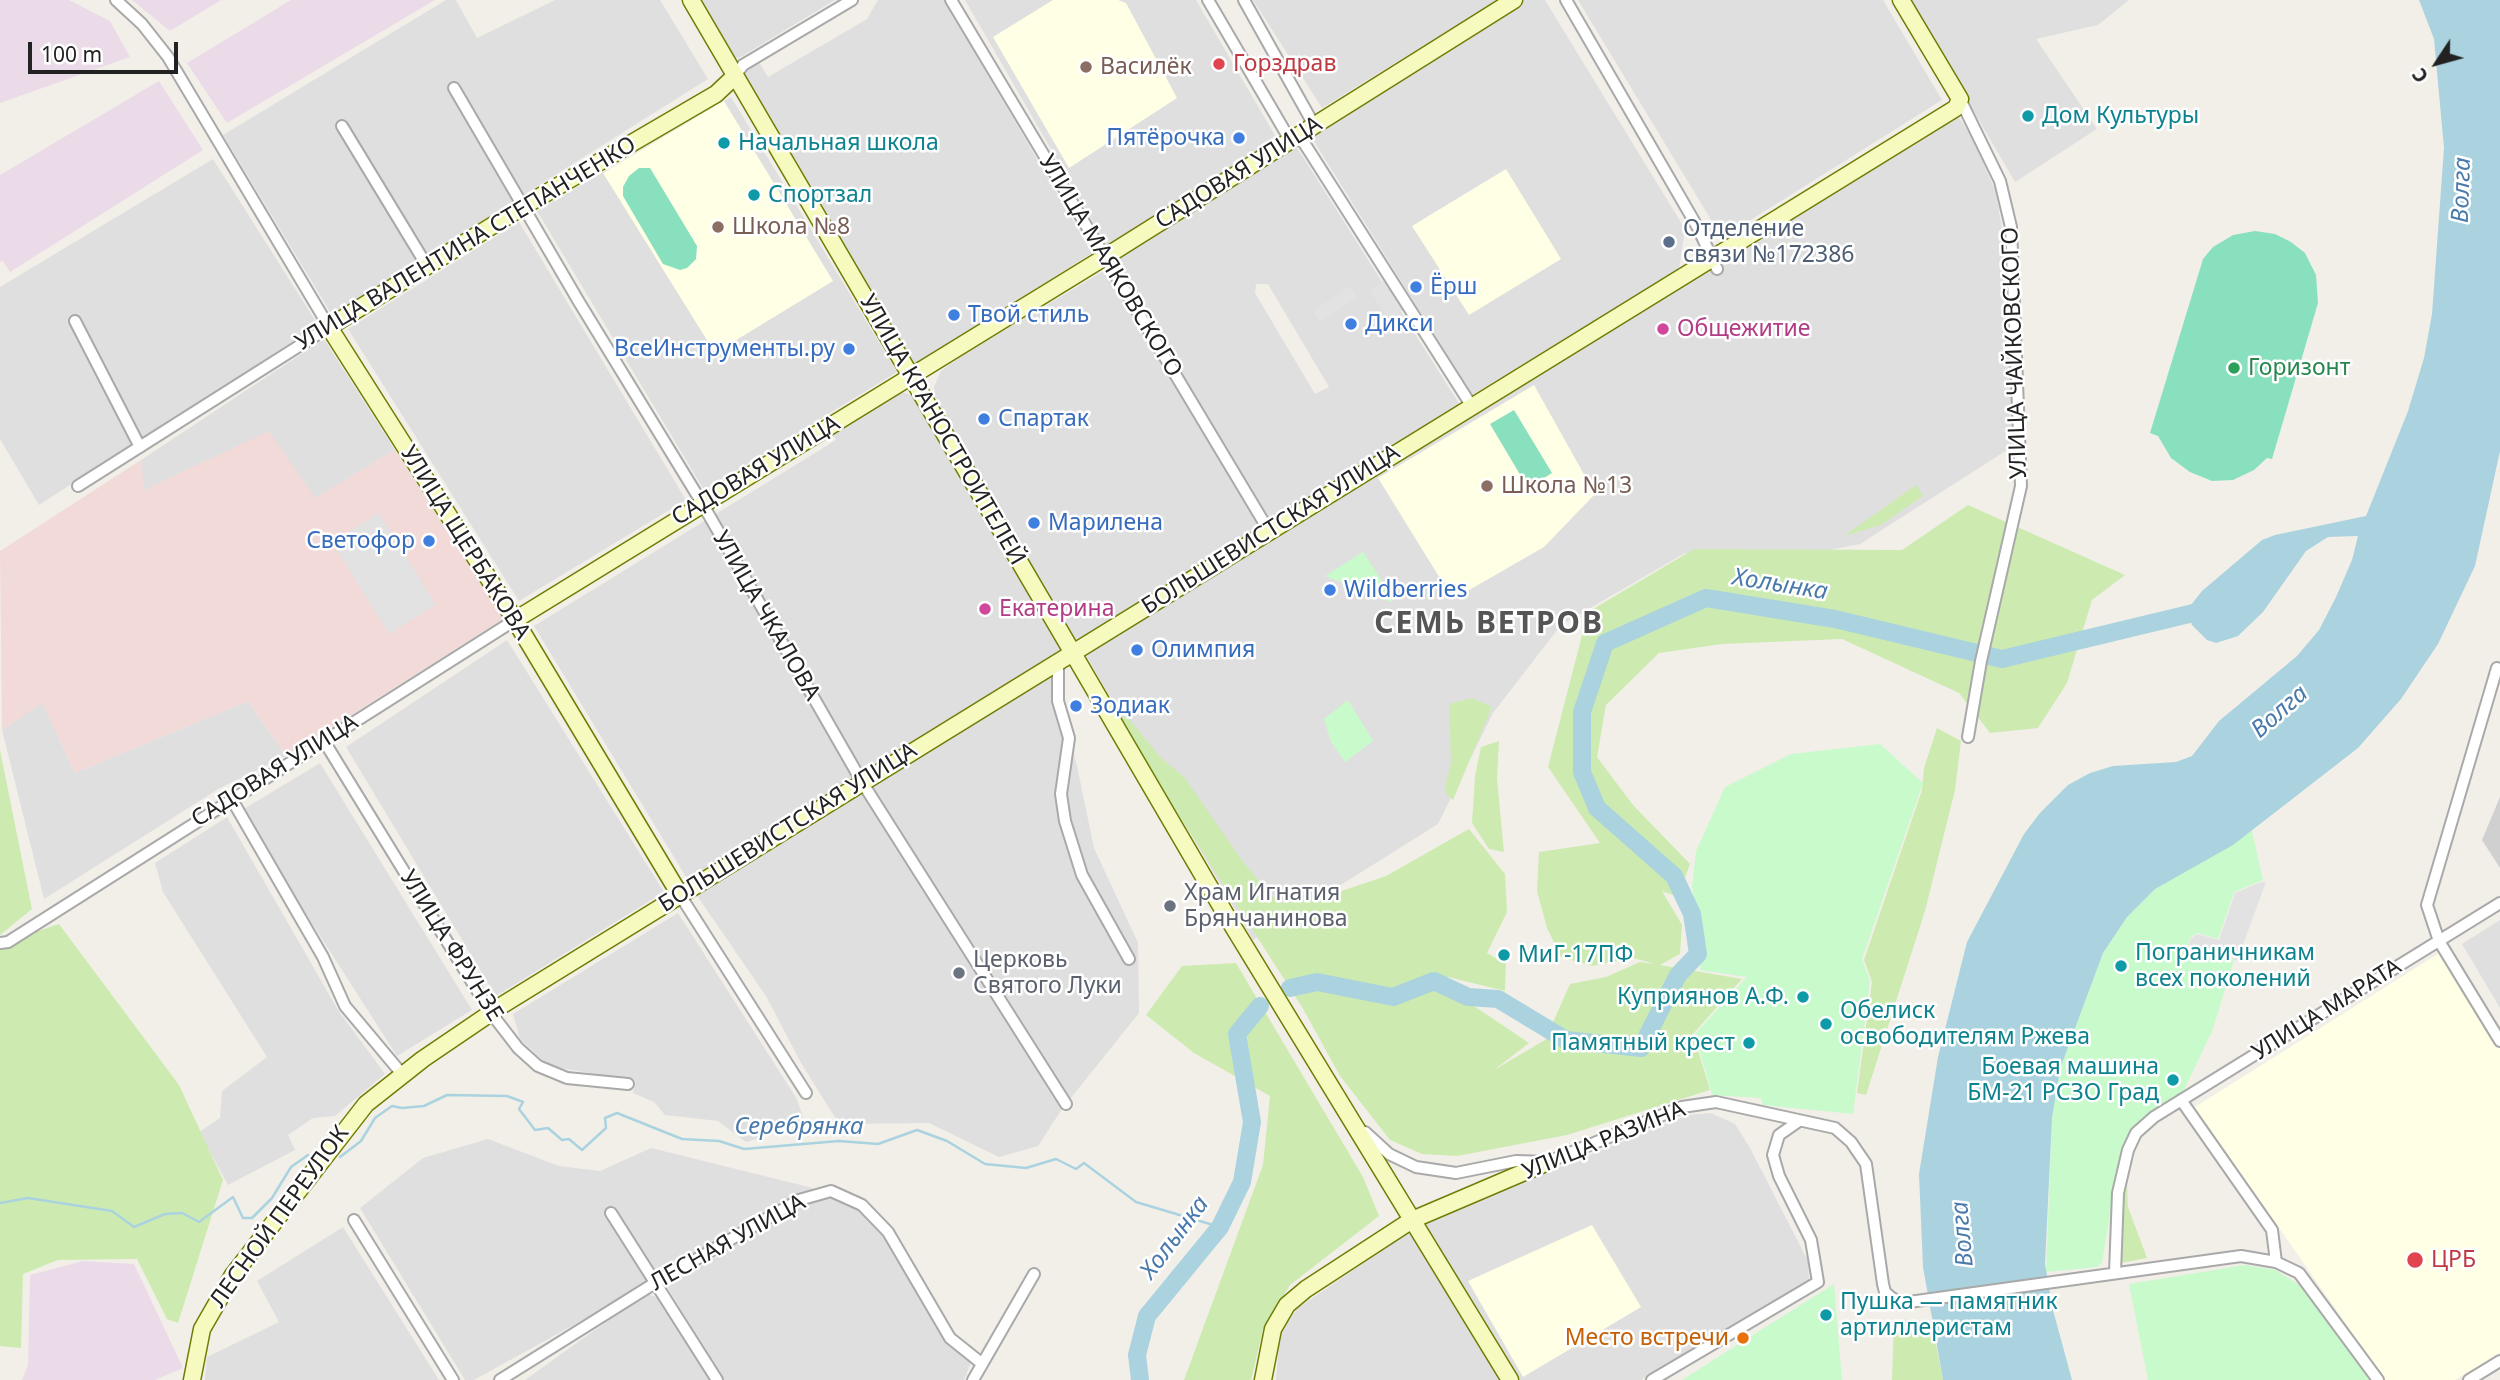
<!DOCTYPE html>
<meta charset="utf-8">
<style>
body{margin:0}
#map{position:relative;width:2500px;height:1380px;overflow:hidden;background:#f2efe9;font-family:"Noto Sans",sans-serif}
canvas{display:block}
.north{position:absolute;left:2402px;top:28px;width:70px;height:70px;-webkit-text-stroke:5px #fff;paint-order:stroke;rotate:234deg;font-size:19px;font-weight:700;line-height:28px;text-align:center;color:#222}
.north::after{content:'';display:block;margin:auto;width:24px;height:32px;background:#222;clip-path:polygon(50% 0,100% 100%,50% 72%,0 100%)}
.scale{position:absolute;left:28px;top:42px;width:150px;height:32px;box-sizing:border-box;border:4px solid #222;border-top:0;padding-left:9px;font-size:21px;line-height:24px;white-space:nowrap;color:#222;-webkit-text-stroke:5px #fff;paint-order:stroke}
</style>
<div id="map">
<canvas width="2500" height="1380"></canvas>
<div class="north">С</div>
<div class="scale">100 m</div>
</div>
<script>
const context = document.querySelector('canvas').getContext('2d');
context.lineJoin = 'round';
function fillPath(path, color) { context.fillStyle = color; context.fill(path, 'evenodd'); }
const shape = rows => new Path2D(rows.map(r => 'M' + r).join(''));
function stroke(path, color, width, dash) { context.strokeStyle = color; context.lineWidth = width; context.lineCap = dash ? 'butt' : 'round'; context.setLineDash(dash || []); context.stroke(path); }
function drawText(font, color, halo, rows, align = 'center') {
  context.font = font + ' "Noto Sans",sans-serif'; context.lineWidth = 5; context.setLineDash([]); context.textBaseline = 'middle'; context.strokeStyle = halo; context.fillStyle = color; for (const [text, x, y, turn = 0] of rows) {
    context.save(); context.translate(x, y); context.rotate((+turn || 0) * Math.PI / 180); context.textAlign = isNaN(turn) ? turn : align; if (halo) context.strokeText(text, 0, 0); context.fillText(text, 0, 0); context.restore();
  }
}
fillPath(shape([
 [446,0,456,0,477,38,555,0,660,0,708,79,332,315,223,135],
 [697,0,835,0,739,58,731,56],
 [878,0,944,0,1092,253,915,364,744,80,747,69,759,62,768,77,867,19],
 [965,0,1196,0,1277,139,1108,248],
 [1253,0,1497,0,1322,108],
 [1525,0,1545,0,1685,229,1679,269,1472,395,1310,135],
 [1578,0,1883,0,1942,100,1722,238],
 [1909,0,2129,0,2098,25,2036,39,2097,129,2015,182],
 [731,97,897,372,704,490,537,211],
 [1950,114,1958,116,1973,139,1995,190,2008,260,2015,445,1860,544,1754,565,1685,553,1561,625,1493,713,1438,824,1253,940,1085,654],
 [1296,146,1460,405,1271,521,1114,259],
 [1256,284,1268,284,1329,387,1315,394,1255,293],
 [213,159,318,325,39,505,0,439,0,287],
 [519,222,686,500,519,601,348,329],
 [1105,270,1260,529,1081,640,1070,637,936,402,934,387,941,371,960,357],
 [324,339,395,450,315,499,143,490,141,460],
 [898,391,912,395,1061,644,1054,693,1077,766,1094,848,1138,943,1139,1013,1062,1109,1038,1146,999,1157,929,1123,839,1124,801,1063,766,996,700,900,534,626,836,440,831,430],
 [507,640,664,892,496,996,346,747],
 [248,701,286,756,220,788,44,899,2,730,42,702,75,773],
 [320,763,472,1010,397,1056,292,892,244,809],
 [227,817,338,1010,385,1074,335,1116,313,1118,288,1135,295,1150,228,1185,199,1132,220,1118,222,1091,267,1057,163,892,155,863],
 [678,913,797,1099,805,1124,746,1142,718,1121,665,1115,654,1102,633,1093,636,1081,549,1066,520,1039,513,1014],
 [2500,920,2500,1008,2462,944],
 [1711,1113,1735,1124,1750,1148,1808,1261,1809,1280,1641,1380,1517,1380,1423,1223,1688,1115],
 [488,1139,559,1166,600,1171,651,1148,813,1188,664,1275,474,1380,465,1380,360,1208,423,1158],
 [832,1196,866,1214,886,1239,949,1346,971,1362,964,1380,724,1380,667,1287,802,1204],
 [343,1227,439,1380,205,1380,207,1357,279,1322,257,1281],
 [1409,1232,1500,1380,1276,1380,1280,1332,1298,1308],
 [645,1294,657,1297,712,1380,525,1380]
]), '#e0dfdf');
fillPath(shape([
 [269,431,315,498,395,450,503,619,286,756,248,701,75,773,42,703,2,730,0,551,141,460,144,490]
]), '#f2dad9');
fillPath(shape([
 [0,0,69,0,110,21,130,57,0,103],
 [132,0,221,0,170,31],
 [291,0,435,0,227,123,187,63],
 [159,81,203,150,10,272,3,261,0,262,0,175],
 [83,1261,134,1264,183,1368,155,1380,22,1380,28,1365,30,1275]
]), '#ebdbe8');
fillPath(shape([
 [1053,0,1118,0,1126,3,1177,98,1069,168,993,37],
 [724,101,833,281,715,353,603,173],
 [1506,169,1561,259,1469,315,1412,226],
 [1534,385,1595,494,1544,547,1457,597,1438,575,1378,478],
 [2441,952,2500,1048,2500,1353,2455,1380,2385,1380,2195,1107],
 [1592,1225,1641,1307,1523,1377,1468,1281]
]), '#ffffe5');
fillPath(shape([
 [2500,797,2500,868,2482,840]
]), '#d0d0d0');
fillPath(shape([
 [1916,485,1923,496,1881,525,1844,536],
 [1968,505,2125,575,2092,600,2067,683,2038,728,1990,733,1959,693,1842,639,1722,644,1659,653,1606,705,1597,757,1633,805,1690,864,1678,897,1662,891,1682,925,1680,954,1660,965,1742,979,1693,1034,1710,1090,1567,1135,1457,1156,1422,1154,1390,1140,1340,1076,1302,1007,1108,705,1130,720,1160,757,1185,778,1243,862,1278,903,1318,899,1386,876,1469,829,1505,874,1507,912,1487,953,1506,964,1505,991,1448,977,1406,984,1389,1001,1432,986,1477,1008,1529,1043,1494,1070,1545,1040,1570,984,1606,977,1640,962,1655,964,1633,958,1592,966,1561,957,1547,928,1537,891,1539,852,1600,843,1548,767,1588,612,1694,549,1902,550],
 [1472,698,1492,707,1453,800,1447,795,1445,787,1451,763,1449,704],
 [1937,728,1961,741,1955,790,1925,911,1866,1095,1857,1093,1872,982,1864,960,1922,790,1924,768],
 [1499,741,1497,779,1504,852,1489,849,1472,823,1475,776,1481,747],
 [0,750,32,909,0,935],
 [59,924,179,1085,223,1180,178,1323,167,1319,137,1259,58,1260,23,1274,21,1348,0,1346,0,944],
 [1236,963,1363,1177,1379,1216,1290,1285,1263,1330,1251,1380,1184,1380,1263,1165,1270,1096,1194,1053,1146,1015,1182,966],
 [2127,1185,2128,1207,2147,1258,2121,1263,2122,1209],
 [1909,1319,1932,1324,1943,1380,1892,1380,1894,1322]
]), '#cdebb0');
fillPath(shape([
 [1363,552,1394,599,1391,602,1325,576],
 [1348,700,1373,741,1345,762,1331,742,1324,719],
 [1880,744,1923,783,1862,959,1870,981,1853,1114,1763,1105,1761,1098,1712,1095,1695,1034,1747,977,1700,970,1703,948,1692,887,1696,851,1725,787,1791,754],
 [2252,831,2263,880,2234,892,2218,939,2197,933,2190,938,2187,946,2212,950,2234,960,2213,1029,2183,1092,2132,1134,2120,1156,2102,1262,2097,1267,2046,1272,2052,1118,2060,1069,2103,953,2127,917,2155,889],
 [2245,1265,2275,1270,2303,1287,2370,1380,2148,1380,2129,1284],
 [1834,1284,1842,1380,1682,1380,1737,1345]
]), '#c8facc');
fillPath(shape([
 [639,168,650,168,697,246,696,259,687,268,680,270,663,264,623,196,623,187,629,176],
 [2255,231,2275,234,2291,242,2305,253,2316,275,2318,303,2272,459,2267,458,2254,470,2233,480,2212,481,2190,472,2171,458,2158,436,2150,433,2203,259,2213,247,2233,235],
 [1514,410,1552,473,1528,488,1490,424]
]), '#88e0be');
fillPath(shape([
 [1384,281,1403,310,1389,320,1369,290],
 [1350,286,1357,297,1320,322,1313,311],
 [379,513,436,605,389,634,332,542],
 [2261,882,2266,882,2237,961,2212,949,2188,945,2191,939,2197,934,2219,940,2235,893]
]), '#e2e2e2');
fillPath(shape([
 [2419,0,2500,0,2500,451,2475,566,2438,644,2401,699,2358,748,2233,845,2155,889,2127,917,2103,953,2060,1069,2052,1118,2045,1264,2053,1310,2072,1380,1943,1380,1923,1267,1919,1174,1938,1057,1967,942,2024,834,2040,813,2068,785,2090,773,2113,766,2176,762,2192,756,2219,721,2297,656,2319,630,2336,597,2352,560,2358,536,2328,537,2306,551,2263,612,2238,636,2216,643,2207,640,2192,625,2187,610,2202,591,2262,540,2275,535,2366,516,2408,411,2424,358,2432,314,2444,148,2434,39]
]), '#aad3df');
stroke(shape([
 [340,1157,361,1141,375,1118,392,1106,402,1108,424,1106,447,1095,507,1096,523,1102,519,1109,535,1130,548,1128,562,1140,569,1139,582,1150,606,1128,605,1118,617,1113,682,1139,719,1141,744,1149,839,1141,878,1144,917,1130,947,1141,985,1164,1026,1168,1056,1159,1076,1169,1084,1163,1136,1202,1220,1227],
 [0,1203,28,1198,112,1211,134,1227,165,1214,182,1213,199,1222,233,1197,243,1218,252,1218,272,1198,291,1167,308,1155]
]), '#aad3df', 2.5);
stroke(shape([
 [1290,988,1317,982,1393,997,1434,981,1468,997,1498,999,1566,1040,1641,1048,1678,975,1698,954,1692,914,1674,876,1597,808,1582,772,1582,712,1605,643,1706,598,1835,619,2002,659,2210,609],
 [1140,1380,1137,1355,1147,1316,1220,1227,1242,1182,1252,1122,1237,1034,1260,1006]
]), '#aad3df', 18);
const street = shape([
 [951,0,1269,531],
 [1208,0,1290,140],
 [1244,0,1314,125],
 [1566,0,1698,228,1717,269],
 [734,77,743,65,852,0],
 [454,88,579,302,702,503,862,782,1066,1104],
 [1960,99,2000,181,2011,227,2021,486,1981,661,1968,737],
 [342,126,427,266],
 [1299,135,1471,405],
 [75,321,140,447],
 [78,486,329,327,168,57,142,24,116,0],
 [1058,661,1058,701,1069,738,1061,794,1065,821,1082,875,1129,959],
 [2497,668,2427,905,2439,941,2500,1041],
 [324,741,491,1013,518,1048,538,1066,567,1078,628,1084],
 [231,798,323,957,345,1006,402,1074],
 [680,895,806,1093],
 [0,943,8,942,515,620],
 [2181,1100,2272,1230,2276,1262],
 [1365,1132,1389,1154,1416,1167,1456,1173,1516,1161,1548,1162,1682,1107,1716,1102,1835,1128,1851,1142,1866,1164,1883,1284,1885,1292,1892,1298,1902,1303,2241,1256,2276,1262,2299,1273,2378,1380],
 [611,1213,717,1380],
 [354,1220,453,1380],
 [2115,1273,2118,1193,2128,1150,2136,1133,2154,1117,2500,903],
 [500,1380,655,1283,799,1200,831,1191,862,1205,888,1232,950,1338,980,1362],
 [973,1380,1034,1274],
 [1652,1380,1818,1282,1811,1240,1779,1176,1773,1155,1779,1135,1799,1121],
 [2469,1380,2500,1361]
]);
const secondary = shape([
 [691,0,1229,920,1510,1380],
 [515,620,1105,257,1514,0],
 [680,895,515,620,329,327,524,206,716,94,734,77],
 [192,1380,202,1329,233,1275,366,1104,423,1059,504,1004,1956,108,1960,99,1901,0],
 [1263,1380,1273,1329,1287,1305,1306,1289,1412,1220,1548,1162]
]);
stroke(street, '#a9a9a9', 14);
stroke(secondary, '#707d05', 19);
stroke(street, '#fff', 10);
stroke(secondary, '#f7fabf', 16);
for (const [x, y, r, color] of [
 [1219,64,7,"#e0444e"],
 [1086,67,7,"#8d6e63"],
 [2028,116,7,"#0f9aa8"],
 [1239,138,7,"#3f7fe0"],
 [724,143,7,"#0f9aa8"],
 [754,195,7,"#0f9aa8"],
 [718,227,7,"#8d6e63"],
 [1669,242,7,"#5c6f8a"],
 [1416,287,7,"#3f7fe0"],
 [954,315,7,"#3f7fe0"],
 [1351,324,7,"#3f7fe0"],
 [1663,329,7,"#d1479c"],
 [849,349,7,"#3f7fe0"],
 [2234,368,7,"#2e9e5b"],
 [984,419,7,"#3f7fe0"],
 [1487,486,7,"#8d6e63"],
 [1034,523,7,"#3f7fe0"],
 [429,541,7,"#3f7fe0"],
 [1330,590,7,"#3f7fe0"],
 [985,609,7,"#d1479c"],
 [1137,650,7,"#3f7fe0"],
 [1076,706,7,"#3f7fe0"],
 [1170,906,7,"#6b7280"],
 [1504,955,7,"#0f9aa8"],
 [2121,966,7,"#0f9aa8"],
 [959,973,7,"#6b7280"],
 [1803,997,7,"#0f9aa8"],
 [1826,1024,7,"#0f9aa8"],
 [1749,1043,7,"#0f9aa8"],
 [2173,1080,7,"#0f9aa8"],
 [2415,1260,9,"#e0444e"],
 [1826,1315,7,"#0f9aa8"],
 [1743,1338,7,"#e8710a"]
]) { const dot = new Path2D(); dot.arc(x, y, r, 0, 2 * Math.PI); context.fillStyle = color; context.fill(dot); stroke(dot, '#fff', 2.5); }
drawText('23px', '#be3a42', '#fff', [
 ["Горздрав",1233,64],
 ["ЦРБ",2431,1260]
], 'left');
drawText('23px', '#785e54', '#fff', [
 ["Василёк",1100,67],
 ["Школа №8",732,227],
 ["Школа №13",1501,486]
], 'left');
drawText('23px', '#0d838f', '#fff', [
 ["Дом Культуры",2042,116],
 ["Начальная школа",738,143],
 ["Спортзал",768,195],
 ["Пограничникам",2135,953],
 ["всех поколений",2135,979],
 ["МиГ-17ПФ",1518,955],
 ["Куприянов А.Ф.",1789,997,"right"],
 ["Обелиск",1840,1011],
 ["освободителям Ржева",1840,1037],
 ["Памятный крест",1735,1043,"right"],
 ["Боевая машина",2159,1067,"right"],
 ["БМ-21 РСЗО Град",2159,1093,"right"],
 ["Пушка — памятник",1840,1302],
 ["артиллеристам",1840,1328]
], 'left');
drawText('23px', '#366cbe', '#fff', [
 ["Пятёрочка",1225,138,"right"],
 ["Ёрш",1430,287],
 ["Твой стиль",968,315],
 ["Дикси",1365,324],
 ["ВсеИнструменты.ру",835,349,"right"],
 ["Спартак",998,419],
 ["Марилена",1048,523],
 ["Светофор",415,541,"right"],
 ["Wildberries",1344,590],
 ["Олимпия",1151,650],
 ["Зодиак",1090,706]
], 'left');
drawText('23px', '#222', '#fff', [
 ["САДОВАЯ УЛИЦА",1239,173,-32],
 ["УЛИЦА ВАЛЕНТИНА СТЕПАНЧЕНКО",466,244,-31],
 ["УЛИЦА МАЯКОВСКОГО",1110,266,59],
 ["УЛИЦА ЧАЙКОВСКОГО",2015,353,-92],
 ["УЛИЦА КРАНОСТРОИТЕЛЕЙ",942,430,60],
 ["САДОВАЯ УЛИЦА",756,471,-31],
 ["БОЛЬШЕВИСТСКАЯ УЛИЦА",1271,530,-32],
 ["УЛИЦА ЩЕРБАКОВА",465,543,58],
 ["УЛИЦА ЧКАЛОВА",766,616,60],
 ["САДОВАЯ УЛИЦА",275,771,-32],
 ["БОЛЬШЕВИСТСКАЯ УЛИЦА",788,828,-32],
 ["УЛИЦА ФРУНЗЕ",451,946,58],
 ["УЛИЦА МАРАТА",2327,1010,-32],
 ["УЛИЦА РАЗИНА",1604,1141,-22],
 ["ЛЕСНОЙ ПЕРЕУЛОК",280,1217,-54],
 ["ЛЕСНАЯ УЛИЦА",728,1243,-29]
]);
drawText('23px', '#4e5e75', '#fff', [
 ["Отделение",1683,229],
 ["связи №172386",1683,255]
], 'left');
drawText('23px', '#b23c85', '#fff', [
 ["Общежитие",1677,329],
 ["Екатерина",999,609]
], 'left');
drawText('23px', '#27864d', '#fff', [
 ["Горизонт",2248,368]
], 'left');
drawText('23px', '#5b616d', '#fff', [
 ["Храм Игнатия",1184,893],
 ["Брянчанинова",1184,919],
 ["Церковь",973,960],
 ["Святого Луки",973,986]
], 'left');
drawText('23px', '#c56008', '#fff', [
 ["Место встречи",1729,1338]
], 'right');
drawText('italic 24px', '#4a7aab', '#fff', [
 ["Волга",2462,190,-88],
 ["Холынка",1780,585,9],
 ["Волга",2280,712,-41],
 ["Серебрянка",799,1127],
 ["Волга",1963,1234,-95],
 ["Холынка",1175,1238,-53]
]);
context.letterSpacing = '2px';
drawText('bold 30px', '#555', '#fff', [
 ["СЕМЬ ВЕТРОВ",1489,624]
]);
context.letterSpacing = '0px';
</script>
